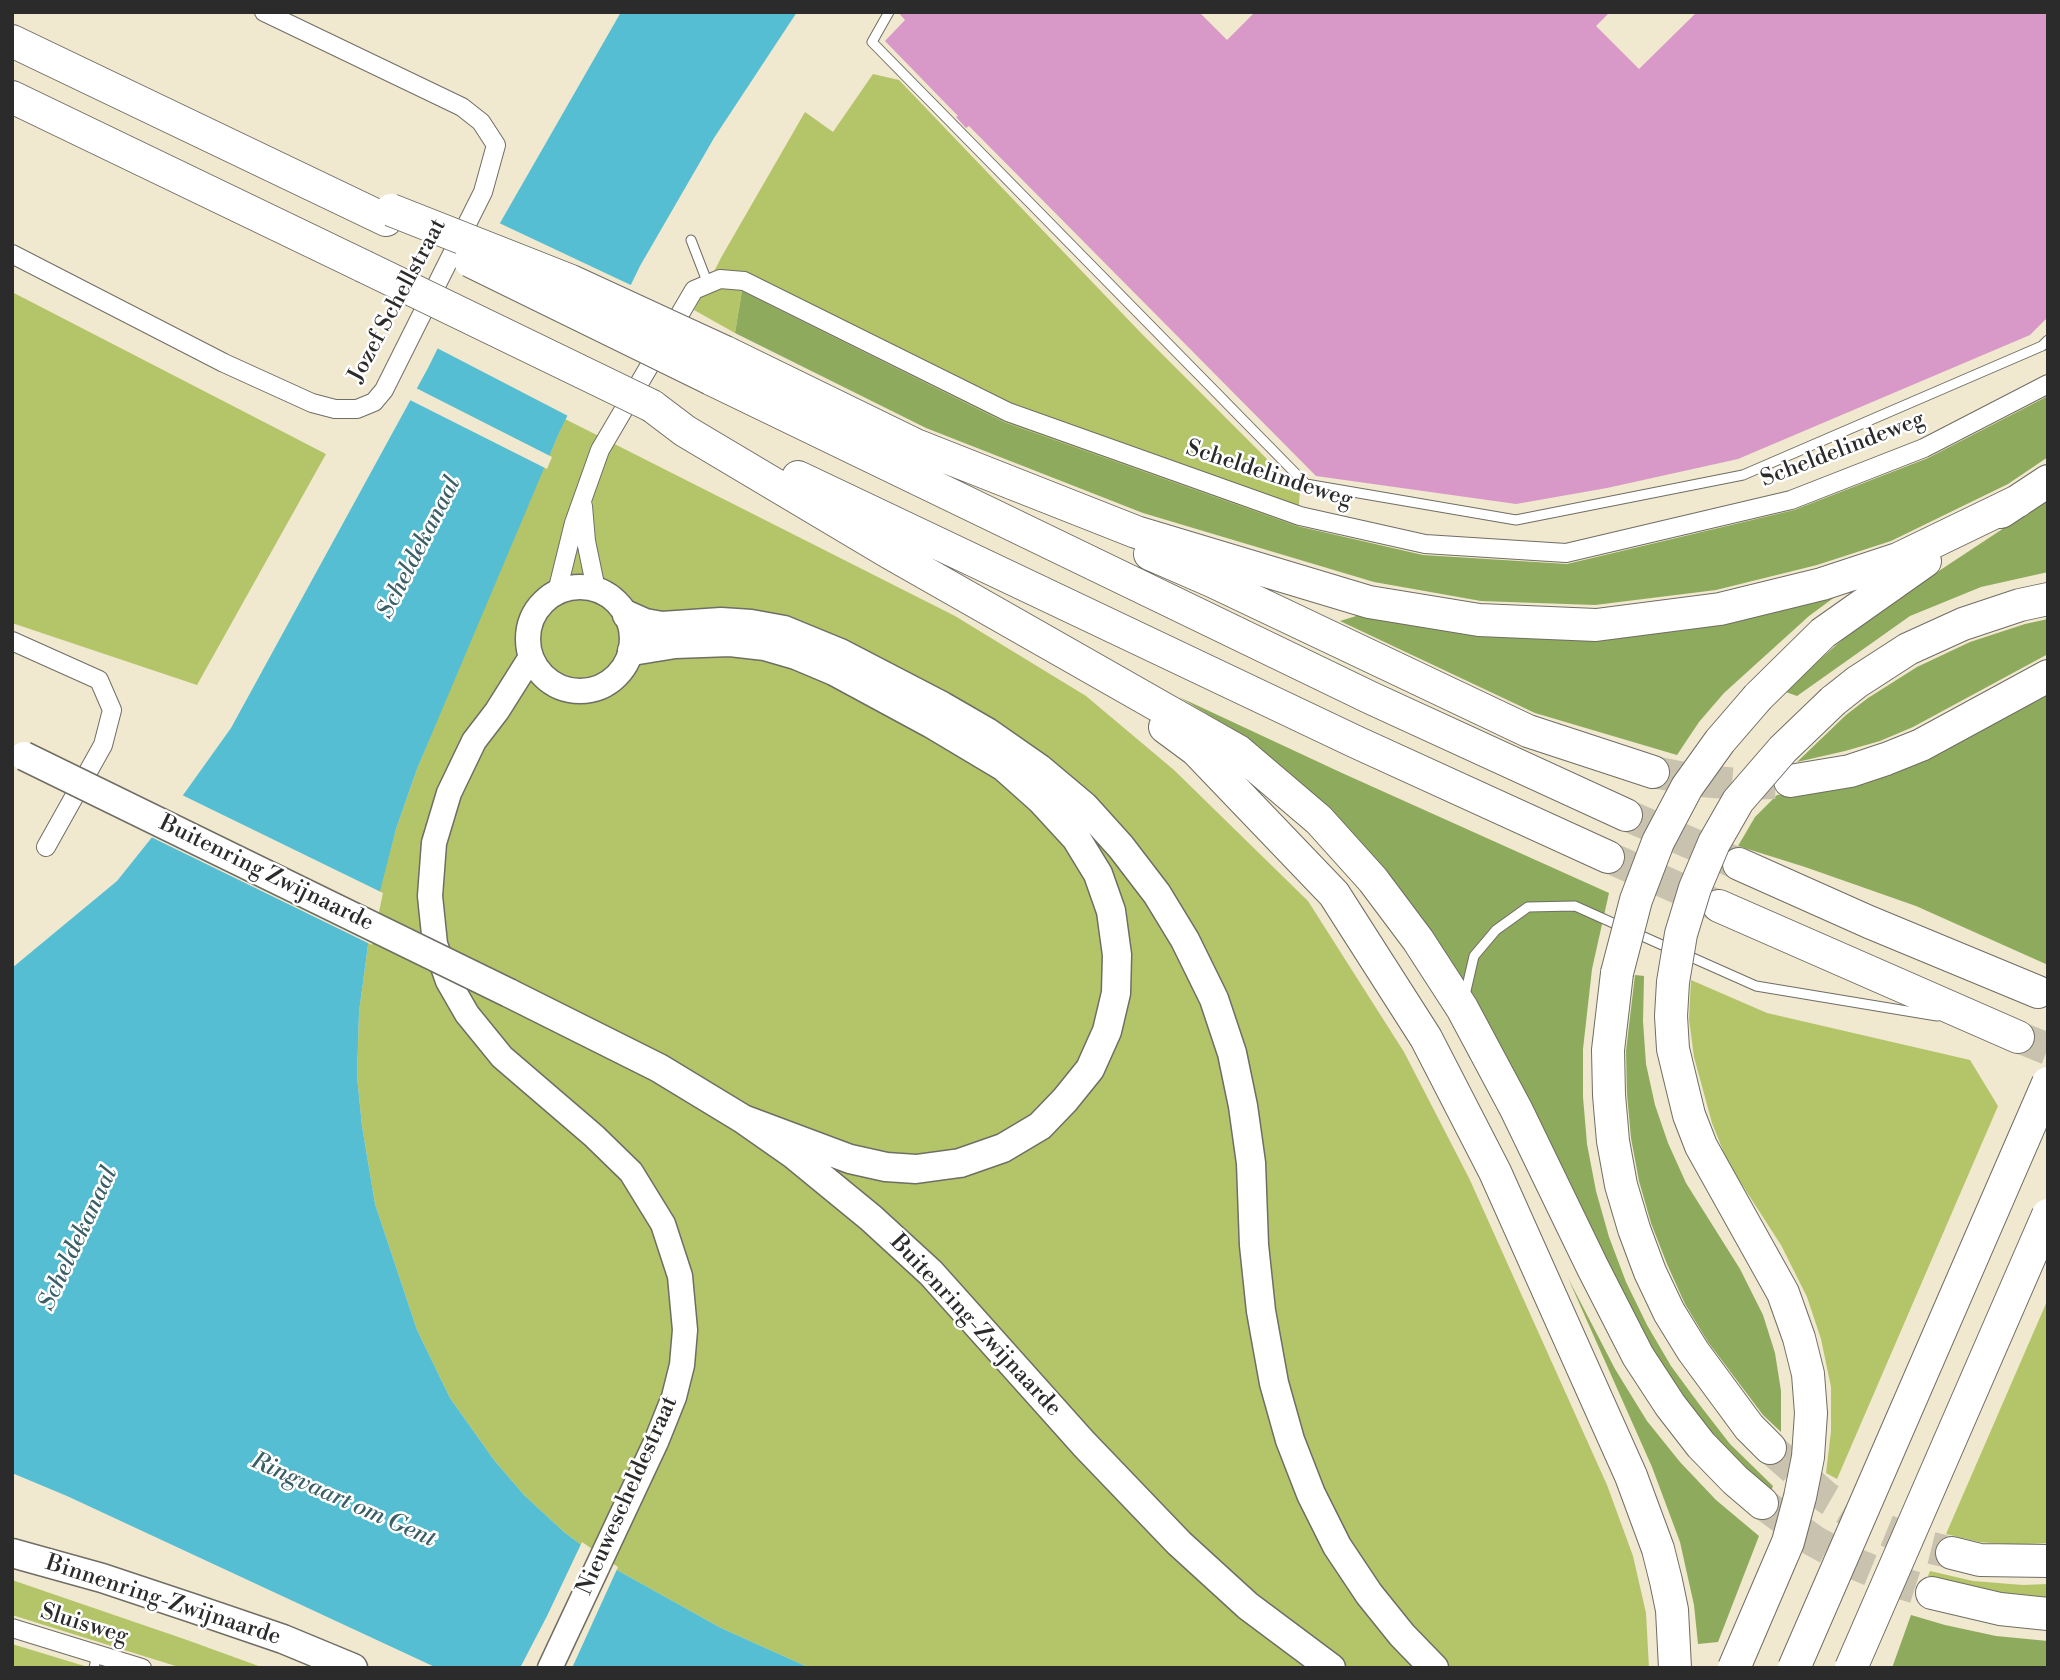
<!DOCTYPE html>
<style>
body{margin:0}
#map{position:relative;width:2060px;height:1680px;overflow:hidden;background:#f0e8cf;font-family:"Libre Bodoni",serif}
canvas{display:block}
.frame{position:absolute;inset:0;border:14px solid #2b2b2b;pointer-events:none}
</style>
<div id="map">
<canvas width="2060" height="1680"></canvas>
<div class="frame"></div>
</div>
<script>
const context = document.querySelector('canvas').getContext('2d');
context.lineJoin = 'round';
function fillPath(path, color) { context.fillStyle = color; context.fill(path, 'evenodd'); }
const shape = rows => new Path2D(rows.map(r => 'M' + r).join(''));
function stroke(path, color, width, dash) { context.strokeStyle = color; context.lineWidth = width; context.lineCap = dash ? 'butt' : 'round'; context.setLineDash(dash || []); context.stroke(path); }
function drawText(font, color, halo, rows, align = 'center') {
  context.font = font + ' "Libre Bodoni",serif'; context.lineWidth = 5; context.setLineDash([]); context.textBaseline = 'middle'; context.strokeStyle = halo; context.fillStyle = color; for (const [text, x, y, turn = 0] of rows) {
    context.save(); context.translate(x, y); context.rotate((+turn || 0) * Math.PI / 180); context.textAlign = isNaN(turn) ? turn : align; if (halo) context.strokeText(text, 0, 0); context.fillText(text, 0, 0); context.restore();
  }
}
fillPath(shape([
 [873,74,899,80,1141,333,1300,492,1297,526,1004,422,742,291,735,333,694,310,722,256,805,112,833,132],
 [12,292,326,454,197,685,12,623],
 [565,419,955,616,1086,696,1174,770,1308,901,1404,1052,1469,1178,1607,1485,1633,1556,1646,1613,1649,1668,810,1668,721,1628,608,1565,564,1532,524,1495,494,1460,450,1398,417,1330,375,1204,362,1126,357,1076,359,1012,370,930,381,883,396,829,417,769,488,597],
 [1691,980,1767,1013,1970,1060,1998,1106,1837,1479,1826,1473,1831,1431,1831,1387,1821,1339,1807,1297,1781,1245,1728,1163,1712,1123,1694,1057,1689,1019],
 [2048,1299,2048,1543,2014,1545,1979,1542,1946,1534],
 [1930,1571,1973,1581,2023,1585,2048,1584,2048,1598,1997,1593,1928,1576],
 [12,1580,187,1640,264,1668,182,1668,12,1615],
 [12,1644,91,1668,12,1668]
]), '#b3c568');
fillPath(shape([
 [742,291,1004,422,1297,526,1423,555,1567,564,1794,510,1928,458,2048,396,2048,457,2008,484,1891,541,1817,565,1716,590,1595,605,1481,601,1374,582,1143,513,926,428,735,333],
 [2048,499,2048,572,1981,587,1910,616,1797,696,1783,691,1869,617],
 [1847,588,1809,616,1724,693,1699,722,1677,755,1535,713,1340,621,1366,613,1477,632],
 [2048,619,2048,654,1913,727,1880,741,1845,751,1797,762,1846,715,1868,698,1917,667,1970,642,2025,624],
 [2048,690,2048,965,1916,906,1805,867,1738,846,1755,817,1777,795,1816,791],
 [1179,697,1342,773,1609,893,1592,969,1583,1049,1583,1097,1587,1144,1596,1191,1609,1237,1626,1282,1647,1325,1671,1366,1699,1404,1730,1444,1773,1486,1771,1491,1746,1469,1712,1435,1682,1396,1651,1348,1605,1259,1530,1102,1475,1001,1247,738],
 [1635,975,1644,976,1643,1021,1646,1064,1655,1105,1668,1143,1686,1183,1740,1269,1763,1315,1775,1353,1781,1391,1781,1432,1763,1415,1708,1342,1685,1304,1667,1264,1651,1223,1639,1181,1631,1138,1627,1094,1626,1051],
 [1568,1278,1615,1369,1647,1421,1680,1462,1716,1500,1759,1536,1718,1642,1698,1644,1694,1605,1680,1542,1652,1467],
 [1911,1615,1945,1625,1996,1636,2048,1641,2048,1668,1892,1668]
]), '#8eaa5c');
fillPath(shape([
 [621,12,797,12,714,138,640,266,559,433,417,769,396,829,370,930,359,1012,357,1076,362,1126,375,1204,417,1330,450,1398,494,1460,524,1495,564,1532,608,1565,721,1628,810,1668,437,1668,67,1496,12,1473,12,968,117,881,161,826,231,728,428,368,496,230]
]), '#56bed3');
fillPath(shape([
 [497,222,635,287,570,417,435,347],
 [414,387,552,457,547,469,408,399],
 [180,794,383,893,372,945,149,836],
 [582,1542,618,1567,572,1668,520,1668,547,1616]
]), '#f0e8cf');
fillPath(shape([
 [898,12,1199,12,1227,40,1255,12,1610,12,1596,26,1639,69,1697,12,2048,12,2048,317,2030,335,1738,459,1607,488,1516,504,1316,476,969,126,966,128,956,117,958,116,885,41,905,20]
]), '#d898c8');
stroke(shape([
 [1653,772,1701,781,1738,784,1775,783],
 [1626,815,1734,862],
 [1608,857,1716,905],
 [2018,1037,2048,1049],
 [1770,1448,1827,1498,1873,1525,1924,1546,1952,1553],
 [1762,1503,1814,1541,1858,1565,1904,1584,1932,1593]
]), '#c9c2ae', 32, [32, 16]);
const service = shape([
 [889,12,872,42,1306,484,1516,520,1743,475,2042,346,2048,340],
 [691,240,708,284],
 [1684,954,1756,986,1937,1016],
 [1465,995,1474,956,1496,930,1528,907,1575,906,1671,949],
 [94,1668,97,1654]
]);
const minor = shape([
 [12,254,224,363,312,403,335,409,357,409,374,402,384,390,483,192,496,145,481,122,462,107,264,12],
 [583,506,586,541,596,589],
 [557,592,574,523,600,450,694,290,720,279,744,281,1008,412,1300,516,1425,544,1566,553,1791,500,1924,448,2048,384],
 [12,641,99,680,112,710,103,745,46,847],
 [12,1628,142,1668]
]);
const secondary = shape([
 '528 639a52 52 0 1 1 104 0a52 52 0 1 1-104 0Z',
 [531,657,497,711,474,741,449,793,434,843,430,896,435,944,448,981,467,1014,502,1057,594,1136,631,1172,663,1224,680,1276,685,1330,682,1365,674,1397,656,1442,550,1668]
]);
const trunk = shape([
 [627,615,645,623,662,626,721,622,751,624,784,630,840,653,942,706,987,732,1040,769,1084,806,1121,847,1157,894,1185,940,1214,999,1232,1053,1243,1106,1251,1163,1254,1245,1261,1311,1274,1383,1290,1440,1311,1494,1337,1546,1369,1594,1402,1635,1434,1668],
 [632,651,675,644,730,642,765,646,796,655,834,671,932,724,1004,767,1041,800,1076,838,1098,874,1111,911,1117,955,1116,993,1107,1031,1090,1069,1065,1100,1040,1126,1003,1148,960,1163,916,1169,886,1167,850,1159,743,1119],
 [509,993,659,1068,743,1119,793,1154,871,1218,931,1273,1084,1444,1179,1543,1248,1606,1331,1668],
 [12,1553,102,1578,192,1608,283,1639,353,1668]
]);
const motorway = shape([
 [12,41,386,220],
 [12,97,363,266],
 [725,352,938,456],
 [711,379,1371,698,1626,815],
 [652,406,685,431,890,553,1238,751,1319,820,1373,880,1418,940,1462,1008,1516,1109,1592,1266,1638,1356,1670,1405,1701,1445,1735,1480,1762,1503],
 [918,446,1136,532,1369,602,1479,620,1596,625,1720,609,1822,584,1898,559,2018,501],
 [798,477,1356,742,1608,857],
 [2001,512,2048,481],
 [1150,554,1212,581,1528,731,1653,772],
 [1758,697,1823,633,1925,561],
 [1833,701,1857,682,1908,649,1963,624,2020,605,2048,599],
 [1165,727,1196,750,1334,894,1426,1038,1495,1172,1631,1476,1658,1549,1666,1581,1672,1610,1675,1668],
 [1790,781,1850,771,1886,759,1921,745,2048,676],
 [1739,864,1869,922,2038,992],
 [1719,906,2018,1037],
 [1617,973,1608,1050,1609,1095,1613,1141,1621,1185,1634,1229,1650,1272,1669,1312,1693,1351,1749,1427,1770,1448],
 [1952,1553,1980,1560,2048,1561],
 [1932,1593,2000,1609,2048,1614]
]);
stroke(service, '#706d64', 11);
stroke(minor, '#706d64', 20);
stroke(secondary, '#706d64', 27);
stroke(trunk, '#706d64', 31);
stroke(motorway, '#706d64', 34);
stroke(service, '#fff', 9);
stroke(minor, '#fff', 18);
stroke(secondary, '#fff', 24);
stroke(trunk, '#fff', 28);
stroke(motorway, '#fff', 32);
const trunkBridge = shape([
 [24,756,509,993]
]);
const motorwayBridge = shape([
 [391,210,571,281,725,352],
 [470,261,711,379],
 [363,266,652,406],
 [1617,973,1636,900,1658,842,1687,787,1720,741,1758,697],
 [1734,1668,1788,1542,1800,1497,1808,1457,1811,1413,1808,1374,1799,1338,1783,1293,1701,1146,1689,1115,1673,1049,1671,1016,1673,982,1681,934,1695,888,1714,843,1738,801,1783,749,1833,701],
 [1794,1668,2048,1083],
 [1851,1668,2048,1215]
]);
stroke(trunkBridge, '#706d64', 31, []);
stroke(motorwayBridge, '#706d64', 34, []);
stroke(trunkBridge, '#fff', 28);
stroke(motorwayBridge, '#fff', 32);
drawText('23px', '#2b2b2b', '#fff', [
 ["Jozef Schellstraat",398,301,-62],
 ["Scheldelindeweg",1843,450,-21],
 ["Scheldelindeweg",1269,475,18],
 ["Buitenring Zwijnaarde",266,874,26],
 ["Buitenring-Zwijnaarde",975,1326,47],
 ["Nieuwescheldestraat",628,1496,-66],
 ["Binnenring-Zwijnaarde",163,1601,18],
 ["Sluisweg",84,1625,17]
]);
drawText('italic 24px', '#3a5e66', '#fff', [
 ["Scheldekanaal",420,548,-63],
 ["Scheldekanaal",79,1239,-65],
 ["Ringvaart om Gent",343,1501,24]
]);
</script>
